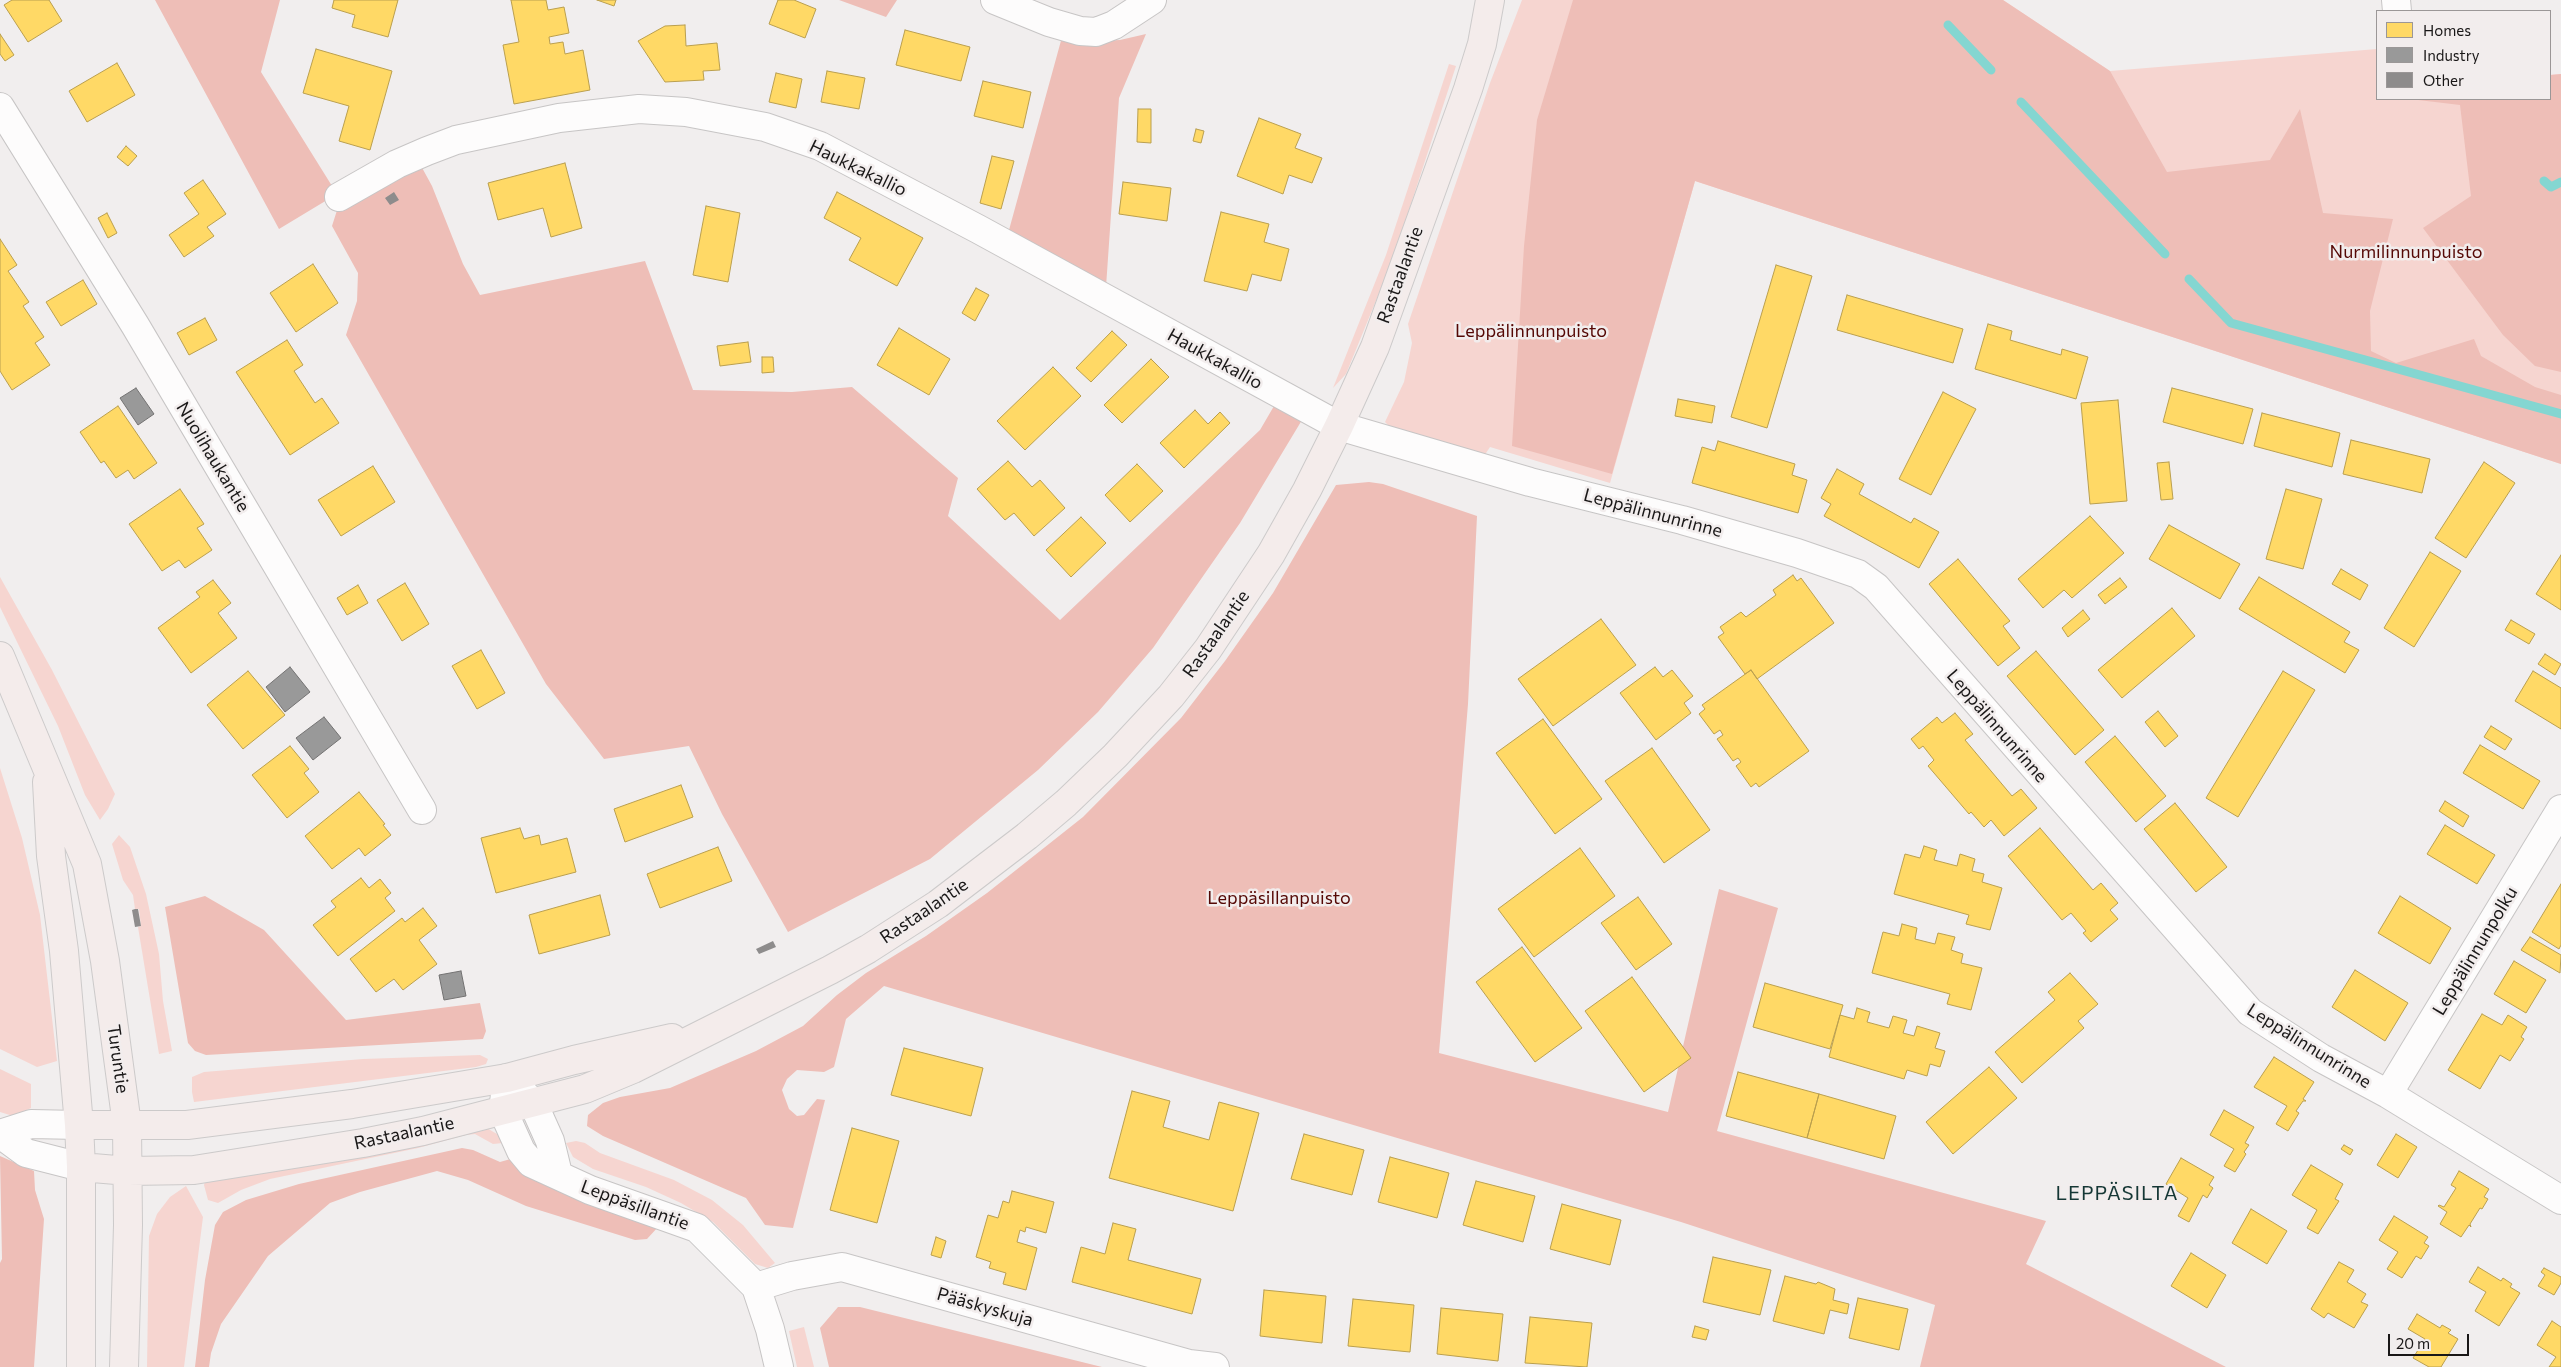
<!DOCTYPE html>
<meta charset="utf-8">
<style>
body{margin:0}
#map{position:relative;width:2561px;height:1367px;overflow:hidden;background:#f1eeee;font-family:Commissioner,sans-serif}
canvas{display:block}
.legend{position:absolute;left:2376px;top:10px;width:175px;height:90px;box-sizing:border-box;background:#f2eded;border:1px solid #9b9797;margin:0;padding:6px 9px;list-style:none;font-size:15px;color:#191717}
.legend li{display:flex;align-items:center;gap:10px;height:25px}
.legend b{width:25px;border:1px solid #9b9797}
.scale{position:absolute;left:2388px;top:1334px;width:81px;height:22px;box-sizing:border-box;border:2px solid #191717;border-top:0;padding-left:6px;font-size:15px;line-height:18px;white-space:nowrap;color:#191717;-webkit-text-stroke:4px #f2eded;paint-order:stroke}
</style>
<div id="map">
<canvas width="2561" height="1367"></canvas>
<ul class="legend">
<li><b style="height:14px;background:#ffd966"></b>Homes</li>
<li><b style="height:14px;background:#999"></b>Industry</li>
<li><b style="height:14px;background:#8e8c8c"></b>Other</li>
</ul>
<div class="scale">20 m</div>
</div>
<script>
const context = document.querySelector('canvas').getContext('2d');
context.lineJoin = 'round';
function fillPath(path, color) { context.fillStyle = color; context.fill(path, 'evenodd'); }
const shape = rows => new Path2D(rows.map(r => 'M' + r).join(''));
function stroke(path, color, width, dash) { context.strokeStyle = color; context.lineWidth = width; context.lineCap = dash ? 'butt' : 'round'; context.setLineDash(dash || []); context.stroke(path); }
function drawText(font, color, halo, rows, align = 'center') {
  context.font = font + ' Commissioner,sans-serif'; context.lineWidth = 5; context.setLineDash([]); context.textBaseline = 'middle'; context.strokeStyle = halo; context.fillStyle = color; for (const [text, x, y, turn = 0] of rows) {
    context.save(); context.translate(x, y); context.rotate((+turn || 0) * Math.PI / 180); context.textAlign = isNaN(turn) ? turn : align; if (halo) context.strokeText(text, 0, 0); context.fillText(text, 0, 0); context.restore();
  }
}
fillPath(shape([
 [1522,0,2003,0,2110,71,2377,49,2377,99,2550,99,2550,75,2561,74,2561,464,1695,181,1610,483,1490,447,1484,456,1389,426,1385,422,1404,382,1412,343,1408,324,1490,83],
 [1449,64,1456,66,1393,259,1346,374,1333,388,1386,255],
 [0,577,52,670,115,794,108,809,100,820,85,795,58,726,0,607],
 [0,768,22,838,40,915,57,1061,37,1067,0,1049],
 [119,835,130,847,146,894,159,954,163,1001,172,1051,159,1054,138,927,141,926,139,909,135,909,133,895,123,880,112,844],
 [480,1055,488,1059,486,1064,476,1067,194,1102,192,1092,192,1077,204,1072,363,1059],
 [0,1069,31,1084,31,1108,13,1116,0,1112],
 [485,1127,497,1134,503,1143,493,1144,475,1134,466,1135,418,1148,270,1179,241,1190,218,1203,208,1200,204,1185,205,1181],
 [576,1141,585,1143,600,1153,674,1180,712,1200,743,1225,775,1263,768,1268,755,1264,713,1222,681,1203,646,1187,593,1169,573,1157,566,1143],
 [186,1186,203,1217,184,1367,147,1367,149,1236,157,1214,170,1197],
 [804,1327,814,1367,797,1367,789,1331]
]), '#f6d5d0');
fillPath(shape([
 [155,0,280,0,261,72,337,194,279,229],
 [839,0,897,0,886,17],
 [1573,0,2003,0,2110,71,2167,172,2270,160,2300,109,2323,213,2393,219,2370,311,2371,351,2396,363,2474,339,2481,356,2535,387,2561,395,2561,464,1695,181,1612,474,1512,446,1524,246,1537,120],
 [1146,34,1119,98,1106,287,1009,230,1062,37,1076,42,1120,40],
 [2561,74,2561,372,2535,366,2503,335,2423,228,2471,196,2460,105,2410,99,2550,99,2550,75],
 [420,164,432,186,463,264,480,295,645,261,693,390,792,392,852,387,958,478,948,516,1060,620,1260,430,1274,406,1302,420,1240,523,1153,648,1098,712,1038,770,930,859,788,932,722,814,689,746,604,759,546,684,346,335,357,301,358,273,332,226,340,201],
 [1369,482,1383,484,1477,516,1468,704,1439,1053,1668,1112,1719,889,1778,908,1717,1131,2046,1221,2026,1264,2226,1367,1920,1367,1935,1305,1681,1222,884,986,846,1019,834,1067,824,1072,797,1070,787,1079,782,1090,789,1109,797,1116,804,1115,817,1099,825,1100,793,1228,765,1225,746,1198,603,1136,587,1126,588,1115,603,1103,620,1097,670,1088,756,1051,803,1026,837,995,866,973,926,936,987,893,1083,817,1181,718,1225,661,1273,593,1336,485],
 [205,896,264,930,346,1020,480,1003,486,1031,483,1039,206,1055,195,1051,188,1043,165,907],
 [462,1148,473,1150,500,1162,514,1158,658,1227,647,1239,635,1240,526,1206,468,1180,437,1171,360,1192,330,1203,268,1256,221,1324,211,1353,209,1367,195,1367,205,1280,215,1225,223,1212,246,1200,299,1184],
 [0,1156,34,1171,35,1190,44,1219,34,1367,0,1367,0,1263,2,1259],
 [838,1307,860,1307,1102,1367,829,1367,820,1328]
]), '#eebeb7');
const homes = shape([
 [12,0,49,0,62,21,28,42,4,5,12,0],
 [334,0,398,0,388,37,352,27,355,15,332,8,334,0],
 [511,0,546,0,548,10,564,7,569,33,549,37,550,44,563,42,565,54,583,50,590,90,514,104,503,45,519,42,511,0],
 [597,0,616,0,614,6,597,0],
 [778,0,794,0,816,9,805,38,769,24,778,0],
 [685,25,686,46,717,43,720,70,703,71,704,80,665,82,638,41,665,26,685,25],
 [905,30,970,47,961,81,896,65,905,30],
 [0,34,14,55,5,61,0,54,0,34],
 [316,49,392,71,370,150,339,141,349,106,303,93,316,49],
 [117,63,135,95,87,122,69,91,117,63],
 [827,71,865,78,859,109,821,102,827,71],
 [776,73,802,79,796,108,769,102,776,73],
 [983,81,1031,92,1023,128,974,116,983,81],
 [1138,109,1151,109,1151,143,1137,142,1138,109],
 [1259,118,1301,134,1295,148,1322,158,1312,183,1289,175,1283,194,1237,176,1259,118],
 [1196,129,1204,131,1201,143,1193,141,1196,129],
 [126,146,137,156,128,166,117,157,126,146],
 [992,156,1014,161,1001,209,980,203,992,156],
 [565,163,582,228,551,237,543,208,498,220,488,183,565,163],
 [203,180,226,214,207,227,214,236,184,257,169,235,199,214,184,193,203,180],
 [1123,182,1171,188,1167,221,1119,214,1123,182],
 [837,192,923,238,897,286,849,260,861,238,824,218,837,192],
 [706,206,740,213,728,282,693,275,706,206],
 [1221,212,1269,224,1264,242,1289,249,1281,281,1252,274,1247,291,1204,281,1221,212],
 [107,213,117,233,108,238,98,218,107,213],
 [0,239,17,265,8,271,29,302,23,306,44,337,35,343,50,365,12,390,0,371,0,239],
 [313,264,338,303,296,332,270,293,313,264],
 [1776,265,1812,276,1767,428,1731,417,1776,265],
 [83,280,97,304,61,326,46,302,83,280],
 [976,288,989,295,975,321,962,313,976,288],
 [1847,295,1963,329,1953,363,1837,330,1847,295],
 [205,318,217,340,189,355,177,333,205,318],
 [1988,324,2012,331,2010,340,2061,355,2062,349,2088,357,2076,399,1975,369,1988,324],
 [899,328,950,359,929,395,877,365,899,328],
 [1112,331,1127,345,1091,382,1076,368,1112,331],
 [287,340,303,365,294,371,315,403,322,398,339,423,290,455,236,372,287,340],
 [748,342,751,362,720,366,717,346,748,342],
 [762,357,773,357,774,372,762,373,762,357],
 [1151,359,1169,377,1122,423,1104,405,1151,359],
 [1053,367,1081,396,1025,450,997,421,1053,367],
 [2172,388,2253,409,2243,444,2163,422,2172,388],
 [1943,392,1976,409,1931,495,1899,479,1943,392],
 [1678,399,1715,406,1712,423,1675,416,1678,399],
 [2118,400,2127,501,2090,504,2081,403,2118,400],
 [118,406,157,463,134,479,128,470,116,478,104,461,101,463,80,432,118,406],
 [1195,410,1208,424,1220,412,1230,423,1184,468,1160,443,1195,410],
 [2262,413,2340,433,2332,467,2254,446,2262,413],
 [2351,440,2430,459,2422,493,2343,474,2351,440],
 [1718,441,1795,464,1792,475,1807,480,1798,513,1692,483,1702,447,1715,451,1718,441],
 [1008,461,1032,487,1040,480,1065,508,1034,536,1014,513,1005,520,977,489,1008,461],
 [2169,462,2173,499,2161,500,2157,463,2169,462],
 [2484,462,2515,483,2466,558,2435,538,2484,462],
 [1137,464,1163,491,1130,522,1105,495,1137,464],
 [373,466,395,502,341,536,318,500,373,466],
 [1837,469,1864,484,1859,494,1911,523,1914,518,1939,532,1919,568,1824,516,1831,504,1821,498,1837,469],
 [180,489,204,524,197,528,212,550,185,568,179,560,162,571,129,524,180,489],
 [2286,489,2322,499,2303,569,2266,559,2286,489],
 [2090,516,2124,553,2072,598,2064,590,2043,608,2018,579,2090,516],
 [1081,517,1106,543,1071,577,1046,550,1081,517],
 [2169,525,2240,564,2220,599,2149,559,2169,525],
 [2430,552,2461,571,2414,647,2384,628,2430,552],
 [2561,555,2561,610,2536,594,2561,555],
 [1958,559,2010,621,2003,626,2020,648,1998,666,1929,584,1958,559],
 [2341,569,2368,585,2360,600,2332,584,2341,569],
 [1793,575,1797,581,1801,578,1834,623,1757,679,1751,670,1745,674,1718,637,1724,633,1720,627,1741,612,1746,617,1776,595,1773,590,1793,575],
 [2259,577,2350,632,2344,642,2359,650,2345,673,2239,609,2259,577],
 [2120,578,2127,587,2105,604,2098,595,2120,578],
 [213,580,231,603,218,613,237,638,191,673,158,628,200,597,196,592,213,580],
 [405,583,429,624,402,641,377,600,405,583],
 [358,585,368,603,347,615,337,598,358,585],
 [2172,608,2195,636,2122,698,2098,670,2172,608],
 [2083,610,2090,619,2068,637,2062,628,2083,610],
 [1601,619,1636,665,1553,726,1518,679,1601,619],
 [2511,620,2535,634,2529,644,2505,630,2511,620],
 [481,650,505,693,477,709,452,666,481,650],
 [2036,651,2104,730,2075,755,2007,676,2036,651],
 [2545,654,2561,664,2555,675,2538,664,2545,654],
 [1655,667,1663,677,1672,670,1693,696,1684,703,1691,713,1656,740,1620,693,1655,667],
 [1751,670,1809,751,1759,787,1756,783,1751,787,1736,766,1741,762,1738,758,1733,761,1717,739,1723,735,1720,730,1714,734,1699,714,1705,709,1702,705,1751,670],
 [248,671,285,715,243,749,207,705,248,671],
 [2283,671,2315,690,2238,817,2206,798,2283,671],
 [2533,671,2561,688,2561,729,2515,701,2533,671],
 [2158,711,2178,736,2165,747,2145,722,2158,711],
 [1955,713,1973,734,1965,740,2012,796,2021,789,2037,808,2004,836,1991,820,1984,827,1971,812,1969,814,1928,766,1934,760,1923,746,1919,749,1911,739,1937,717,1942,723,1955,713],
 [1543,719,1602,799,1555,834,1496,753,1543,719],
 [2491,726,2512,739,2505,750,2484,737,2491,726],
 [2115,736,2166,796,2136,822,2085,762,2115,736],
 [2480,745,2540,781,2523,809,2463,773,2480,745],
 [290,746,309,769,304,773,319,792,287,818,252,775,290,746],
 [1652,748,1710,830,1664,863,1605,781,1652,748],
 [681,785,693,817,625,842,614,809,681,785],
 [359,792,385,824,383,825,391,835,365,856,359,848,332,869,305,836,359,792],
 [2445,801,2469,816,2463,827,2439,811,2445,801],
 [2175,803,2227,867,2196,892,2144,829,2175,803],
 [2445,825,2495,855,2477,884,2427,854,2445,825],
 [520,828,524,839,539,835,541,845,567,838,576,872,496,893,481,838,520,828],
 [2040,828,2093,890,2101,883,2118,903,2110,910,2118,919,2091,942,2083,933,2086,931,2071,913,2062,920,2008,856,2040,828],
 [1924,846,1937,850,1934,860,1957,866,1960,854,1975,859,1972,871,1984,874,1982,882,2002,888,1990,930,1966,924,1969,915,1894,894,1905,854,1920,858,1924,846],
 [718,847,732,881,660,908,647,874,718,847],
 [1580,848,1615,896,1534,957,1498,909,1580,848],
 [361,878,369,888,380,879,391,893,385,898,395,911,338,956,313,925,336,907,331,901,361,878],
 [2561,884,2561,945,2559,949,2532,932,2561,884],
 [600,895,610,935,539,954,529,915,600,895],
 [2400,896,2451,928,2430,964,2378,933,2400,896],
 [1638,897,1672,944,1636,970,1601,923,1638,897],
 [423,908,437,926,419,940,437,964,403,990,394,979,376,992,350,959,402,918,405,922,423,908],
 [1902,924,1917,928,1915,939,1935,944,1938,933,1955,937,1951,950,1963,954,1961,963,1982,968,1971,1010,1947,1004,1950,994,1872,973,1883,932,1899,936,1902,924],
 [2530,937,2561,955,2560,973,2521,950,2530,937],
 [1522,947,1582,1028,1535,1062,1476,982,1522,947],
 [2514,961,2546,980,2526,1013,2494,994,2514,961],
 [2355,970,2408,1003,2385,1041,2332,1007,2355,970],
 [2070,973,2098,1004,2078,1021,2084,1028,2022,1083,1995,1052,2055,1000,2048,992,2070,973],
 [1632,977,1691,1058,1644,1092,1585,1011,1632,977],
 [1765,983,1843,1005,1830,1049,1753,1027,1765,983],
 [1857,1008,1870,1012,1867,1022,1889,1028,1893,1016,1907,1020,1903,1033,1914,1036,1917,1026,1940,1033,1935,1048,1945,1051,1940,1067,1930,1064,1927,1076,1907,1070,1904,1079,1829,1057,1840,1015,1854,1019,1857,1008],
 [2482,1014,2502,1025,2508,1015,2527,1027,2521,1037,2524,1039,2510,1061,2500,1055,2480,1089,2448,1070,2482,1014],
 [904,1048,983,1068,971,1116,891,1095,904,1048],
 [2274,1057,2314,1082,2303,1099,2306,1101,2303,1101,2296,1111,2299,1113,2288,1131,2276,1124,2287,1106,2254,1087,2274,1057],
 [1989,1067,2017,1098,1953,1154,1926,1122,1989,1067],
 [1738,1072,1819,1094,1807,1138,1726,1116,1738,1072],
 [1132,1091,1170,1101,1163,1127,1209,1140,1219,1102,1259,1113,1233,1211,1109,1178,1132,1091],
 [1819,1094,1896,1116,1884,1159,1807,1138,1819,1094],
 [2224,1110,2254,1127,2245,1143,2249,1145,2244,1152,2246,1154,2235,1172,2224,1166,2234,1149,2210,1135,2224,1110],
 [852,1128,899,1141,877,1223,830,1210,852,1128],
 [1304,1134,1364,1150,1352,1195,1291,1179,1304,1134],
 [2396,1134,2417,1147,2398,1178,2377,1165,2396,1134],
 [2344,1145,2353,1150,2350,1155,2341,1149,2344,1145],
 [1390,1157,1449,1173,1437,1218,1378,1202,1390,1157],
 [2181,1158,2214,1177,2209,1185,2213,1188,2207,1198,2203,1195,2189,1222,2178,1216,2188,1198,2166,1184,2181,1158],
 [2311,1165,2343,1184,2335,1199,2339,1201,2318,1234,2307,1228,2317,1210,2292,1195,2311,1165],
 [2459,1171,2489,1189,2484,1197,2488,1199,2482,1209,2480,1208,2470,1224,2471,1227,2469,1225,2461,1237,2440,1224,2447,1212,2438,1206,2439,1205,2444,1207,2456,1188,2451,1185,2459,1171],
 [1476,1181,1535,1196,1523,1242,1463,1225,1476,1181],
 [1012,1191,1054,1202,1046,1233,1026,1227,1025,1232,1020,1230,1017,1242,1037,1248,1026,1290,1003,1284,1006,1273,989,1268,991,1262,976,1257,988,1215,998,1218,1003,1201,1009,1203,1012,1191],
 [1562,1204,1621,1220,1610,1265,1550,1249,1562,1204],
 [2251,1209,2287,1231,2267,1264,2232,1243,2251,1209],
 [2394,1216,2428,1237,2424,1243,2429,1246,2421,1259,2416,1256,2402,1278,2387,1269,2398,1252,2379,1240,2394,1216],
 [1113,1223,1136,1229,1128,1260,1201,1279,1192,1314,1072,1282,1081,1247,1105,1254,1113,1223],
 [936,1237,946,1241,941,1258,931,1255,936,1237],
 [2191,1253,2226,1275,2207,1308,2171,1286,2191,1253],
 [1713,1257,1771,1270,1760,1315,1703,1302,1713,1257],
 [2339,1262,2354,1270,2347,1282,2366,1294,2361,1302,2368,1305,2354,1328,2328,1313,2324,1318,2311,1309,2339,1262],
 [2478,1267,2501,1281,2503,1278,2512,1284,2510,1287,2520,1293,2499,1326,2475,1311,2486,1292,2469,1282,2478,1267],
 [2544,1268,2561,1277,2561,1283,2554,1295,2538,1286,2545,1275,2541,1272,2544,1268],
 [1785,1276,1816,1284,1818,1282,1835,1289,1833,1300,1849,1304,1847,1314,1830,1310,1824,1334,1773,1321,1785,1276],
 [1264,1290,1326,1296,1322,1343,1260,1336,1264,1290],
 [1858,1298,1908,1309,1899,1350,1849,1338,1858,1298],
 [1353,1299,1414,1305,1410,1352,1348,1346,1353,1299],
 [1441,1308,1503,1314,1498,1361,1437,1354,1441,1308],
 [2417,1314,2440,1328,2442,1325,2451,1330,2448,1333,2458,1339,2441,1367,2429,1367,2413,1358,2425,1339,2408,1329,2417,1314],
 [1530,1317,1592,1323,1587,1367,1525,1363,1530,1317],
 [2552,1321,2561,1327,2561,1367,2549,1367,2556,1357,2537,1345,2552,1321],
 [1695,1326,1709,1330,1706,1340,1692,1337,1695,1326]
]);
fillPath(homes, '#ffd966');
stroke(homes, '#ba9f4e', 1);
const industry = shape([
 [136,388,154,414,138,425,120,398,136,388],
 [290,667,310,692,285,712,266,687,290,667],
 [324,717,341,738,313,760,296,738,324,717],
 [461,971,466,996,444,1000,439,975,461,971]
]);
fillPath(industry, '#999');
stroke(industry, '#737272', 1);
stroke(shape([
 [1948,25,1991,70],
 [2021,102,2165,254],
 [2544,181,2551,187,2561,182],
 [2189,279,2231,323,2561,414]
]), '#84d6d1', 9);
fillPath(shape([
 [394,192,399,200,390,205,385,198],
 [135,909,138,909,141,926,135,927,132,910],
 [773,941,776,947,759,954,756,949]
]), '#8e8c8c');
const minor = shape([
 [995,0,1049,22,1080,31,1096,32,1114,25,1152,0],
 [2396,0,2397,11],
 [0,107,135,325,422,810],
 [339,197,397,164,427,151,456,140,559,118,639,109,686,112,765,127,820,146,978,229,1339,426,1530,482,1682,520,1797,553,1858,574,1876,587,2250,1012,2321,1058,2388,1094,2561,1200],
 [507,1078,503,1111,521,1151,531,1163,590,1190,697,1228,756,1287,770,1329,779,1367],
 [516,1086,533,1103,550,1141,558,1174],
 [2388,1094,2561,809],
 [0,1134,26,1153,81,1167],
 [0,1134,31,1124,79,1125],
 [756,1287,792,1276,842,1267,1189,1364,1215,1367]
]);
const primary = shape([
 [0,656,87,864,105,961,127,1125,128,1225,124,1367],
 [47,782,51,856,64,951,79,1125,81,1167,81,1367],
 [79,1125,187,1125,352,1104,507,1078,574,1060,672,1038],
 [81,1167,128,1171,194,1170,363,1143,423,1131,585,1089,633,1069,830,970,868,949,938,904,1027,836,1066,803,1115,756,1171,696,1208,649,1271,554,1307,490,1339,426,1375,347,1468,89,1482,44,1490,0]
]);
stroke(minor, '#c7c5c5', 30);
stroke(primary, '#cccaca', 30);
stroke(minor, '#fdfcfc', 28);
stroke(primary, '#f4eceb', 28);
drawText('18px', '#191717', '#f2eded', [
 ["Haukkakallio",858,168,26],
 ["Rastaalantie",1400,275,-70],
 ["Haukkakallio",1215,359,29],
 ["Nuolihaukantie",213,457,59],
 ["Leppälinnunrinne",1653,513,15],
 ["Rastaalantie",1216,634,-55],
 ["Leppälinnunrinne",1997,726,49],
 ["Rastaalantie",924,911,-34],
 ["Leppälinnunpolku",2475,951,-59],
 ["Leppälinnunrinne",2309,1046,32],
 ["Turuntie",118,1059,82],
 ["Rastaalantie",404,1133,-12],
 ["Leppäsillantie",635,1205,20],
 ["Pääskyskuja",985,1307,16]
]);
drawText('18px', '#550805', '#f2eded', [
 ["Nurmilinnunpuisto",2406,252],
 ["Leppälinnunpuisto",1531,331],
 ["Leppäsillanpuisto",1279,898]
]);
context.letterSpacing = '1px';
drawText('20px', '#153735', '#f2eded', [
 ["LEPPÄSILTA",2117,1193]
]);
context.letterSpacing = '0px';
</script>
